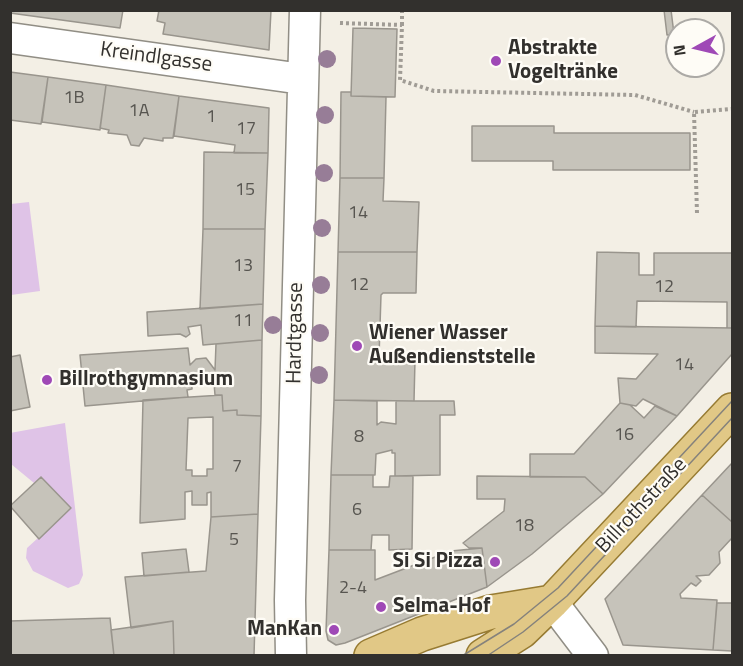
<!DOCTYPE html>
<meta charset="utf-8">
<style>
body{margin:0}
#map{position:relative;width:743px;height:666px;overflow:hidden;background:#f3efe5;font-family:"Titillium Web",sans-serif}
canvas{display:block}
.frame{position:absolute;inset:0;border:12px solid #32302d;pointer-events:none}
.north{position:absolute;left:665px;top:18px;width:60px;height:60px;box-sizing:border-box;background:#fefcf6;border:2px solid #acaaa6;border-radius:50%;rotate:262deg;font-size:16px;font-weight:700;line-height:24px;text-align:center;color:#32302d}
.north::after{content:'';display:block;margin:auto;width:21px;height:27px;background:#9f49b6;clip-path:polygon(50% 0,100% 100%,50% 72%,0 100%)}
</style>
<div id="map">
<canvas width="743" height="666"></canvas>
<div class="frame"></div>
<div class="north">N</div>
</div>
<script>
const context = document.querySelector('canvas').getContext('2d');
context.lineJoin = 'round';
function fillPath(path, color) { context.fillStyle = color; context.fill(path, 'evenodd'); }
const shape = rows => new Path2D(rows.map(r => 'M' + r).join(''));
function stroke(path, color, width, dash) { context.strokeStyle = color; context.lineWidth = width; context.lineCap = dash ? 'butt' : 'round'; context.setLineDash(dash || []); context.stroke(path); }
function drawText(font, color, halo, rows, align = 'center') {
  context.font = font + ' "Titillium Web",sans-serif'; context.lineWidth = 4.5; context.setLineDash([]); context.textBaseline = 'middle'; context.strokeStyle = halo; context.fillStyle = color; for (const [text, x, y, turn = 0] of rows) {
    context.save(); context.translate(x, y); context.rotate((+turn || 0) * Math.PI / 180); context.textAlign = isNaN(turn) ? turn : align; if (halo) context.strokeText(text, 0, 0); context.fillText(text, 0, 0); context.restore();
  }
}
fillPath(shape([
 [29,202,40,291,11,295,11,204],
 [65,423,83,575,79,584,68,588,33,571,26,558,27,548,71,508,41,477,34,483,11,464,10,433]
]), '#dfc3e7');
const building = shape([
 [10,10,123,10,120,28,10,13,10,10],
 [159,10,271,10,269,50,163,34,165,23,157,21,159,10],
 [664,10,671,10,674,34,667,35,664,10],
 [353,28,397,29,395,97,351,96,353,28],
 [10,72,48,77,41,124,10,120,10,72],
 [48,77,106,85,100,130,42,122,48,77],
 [106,85,179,96,173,138,163,138,163,141,144,138,139,146,131,145,127,135,108,133,109,130,100,128,106,85],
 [341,92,351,92,351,96,386,97,384,178,340,178,341,92],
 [179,96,269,108,268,153,234,153,235,145,174,136,179,96],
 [472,126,554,126,554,133,690,133,690,170,553,170,553,161,472,161,472,126],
 [204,152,268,153,265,229,203,229,204,152],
 [340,178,384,178,383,201,419,202,417,252,338,252,340,178],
 [203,229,265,229,263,304,200,309,203,229],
 [338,252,417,252,416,293,383,293,381,295,379,357,381,360,415,360,414,401,334,400,338,252],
 [597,252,639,253,639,275,654,275,654,253,732,253,732,328,727,328,727,302,637,301,636,327,595,326,597,252],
 [263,304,262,340,203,345,201,325,188,327,190,334,186,337,180,334,148,336,147,312,263,304],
 [595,326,732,328,732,354,677,416,643,399,636,406,620,403,618,378,636,379,658,354,595,353,595,326],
 [262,340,261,416,237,415,237,410,223,411,222,395,215,395,214,383,210,383,210,377,192,377,192,389,187,390,188,397,85,406,80,355,188,348,190,365,196,359,206,358,215,370,216,344,262,340],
 [20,355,30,407,10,411,10,357,20,355],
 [222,395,223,411,237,410,237,415,261,416,258,514,211,517,211,492,207,493,207,505,192,505,192,491,185,492,185,519,140,523,143,400,222,395],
 [213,417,213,469,207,469,207,476,192,476,192,470,186,470,188,418,213,417],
 [334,400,377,401,377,425,381,422,396,424,396,401,454,401,455,415,440,415,440,475,395,476,395,453,392,453,392,450,376,454,375,475,331,475,334,400],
 [620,403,630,405,644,418,655,406,677,416,603,494,585,477,530,477,530,454,574,454,620,403],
 [732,463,732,522,702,495,732,463],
 [331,475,373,475,373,487,389,487,390,476,413,476,412,549,389,550,389,535,372,535,371,550,329,550,331,475],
 [477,476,585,477,603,494,532,554,487,587,482,548,469,548,463,543,504,511,505,499,477,499,477,476],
 [41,477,71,508,39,539,10,506,41,477],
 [702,495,732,522,732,538,719,552,720,563,709,575,696,576,701,581,696,586,691,583,680,594,681,598,717,600,713,650,623,645,605,599,702,495],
 [258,514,254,656,174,656,173,621,131,628,125,577,206,571,211,517,258,514],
 [482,548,487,587,345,643,336,645,328,640,326,631,329,550,375,550,375,580,451,551,482,548],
 [186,549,189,572,144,576,142,553,186,549],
 [717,603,732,603,732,651,713,650,717,603],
 [110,618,114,656,10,656,10,621,110,618],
 [173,621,174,656,114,656,111,630,173,621]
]);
fillPath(building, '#c6c3ba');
stroke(building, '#99958d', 1.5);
const minor = shape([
 [10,38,302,79],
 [552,602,593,656],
 [291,656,290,600,305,10]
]);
const major = shape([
 [371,656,422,634,491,612,552,602],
 [483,656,522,631,552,602,732,410]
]);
stroke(minor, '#918e85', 33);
stroke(major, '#977b32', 36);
stroke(shape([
 [340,23,402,25,400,80,434,91,635,95,694,112],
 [402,25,402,10],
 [671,34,672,39,677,38],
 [697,213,694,112,732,109]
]), '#a09c95', 4, [3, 3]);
stroke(minor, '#fff', 30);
stroke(major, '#e1c886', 33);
stroke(shape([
 [462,656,514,624,558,588,732,401],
 [487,656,523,632,567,596,732,418]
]), '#85827c', 1.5);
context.fillStyle = '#977d97';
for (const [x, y] of [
 [327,59],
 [325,115],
 [324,173],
 [322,228],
 [321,285],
 [273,325],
 [320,333],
 [319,375]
]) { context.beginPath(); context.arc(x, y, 9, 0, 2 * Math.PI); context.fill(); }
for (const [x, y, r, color] of [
 [496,61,6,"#9f49b6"],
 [357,346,6,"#9f49b6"],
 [47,380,6,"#9f49b6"],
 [495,562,6,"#9f49b6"],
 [381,607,6,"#9f49b6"],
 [334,630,6,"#9f49b6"]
]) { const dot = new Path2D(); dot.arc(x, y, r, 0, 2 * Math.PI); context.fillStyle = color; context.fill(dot); stroke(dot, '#fefcf6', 2); }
drawText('18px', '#575550', null, [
 ["1B",74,99],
 ["1A",139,112],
 ["1",211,118],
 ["17",246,130],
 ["15",245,191],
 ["14",358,214],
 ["13",243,267],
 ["12",359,286],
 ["12",664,288],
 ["11",243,322],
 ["14",684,366],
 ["16",624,436],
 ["8",359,438],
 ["7",237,468],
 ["6",357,511],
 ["18",524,527],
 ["5",234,541],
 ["2-4",353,589]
]);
drawText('bold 21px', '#32302d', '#fefcf6', [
 ["Abstrakte",508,49],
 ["Vogeltränke",508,73],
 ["Wiener Wasser",369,334],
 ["Außendienststelle",369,358],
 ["Billrothgymnasium",59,380],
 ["Si Si Pizza",483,562,"right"],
 ["Selma-Hof",393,607],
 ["ManKan",322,630,"right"]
], 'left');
drawText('21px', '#32302d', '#fefcf6', [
 ["Kreindlgasse",156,58,8],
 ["Hardtgasse",296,333,-89],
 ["Billrothstraße",642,506,-47]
]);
</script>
